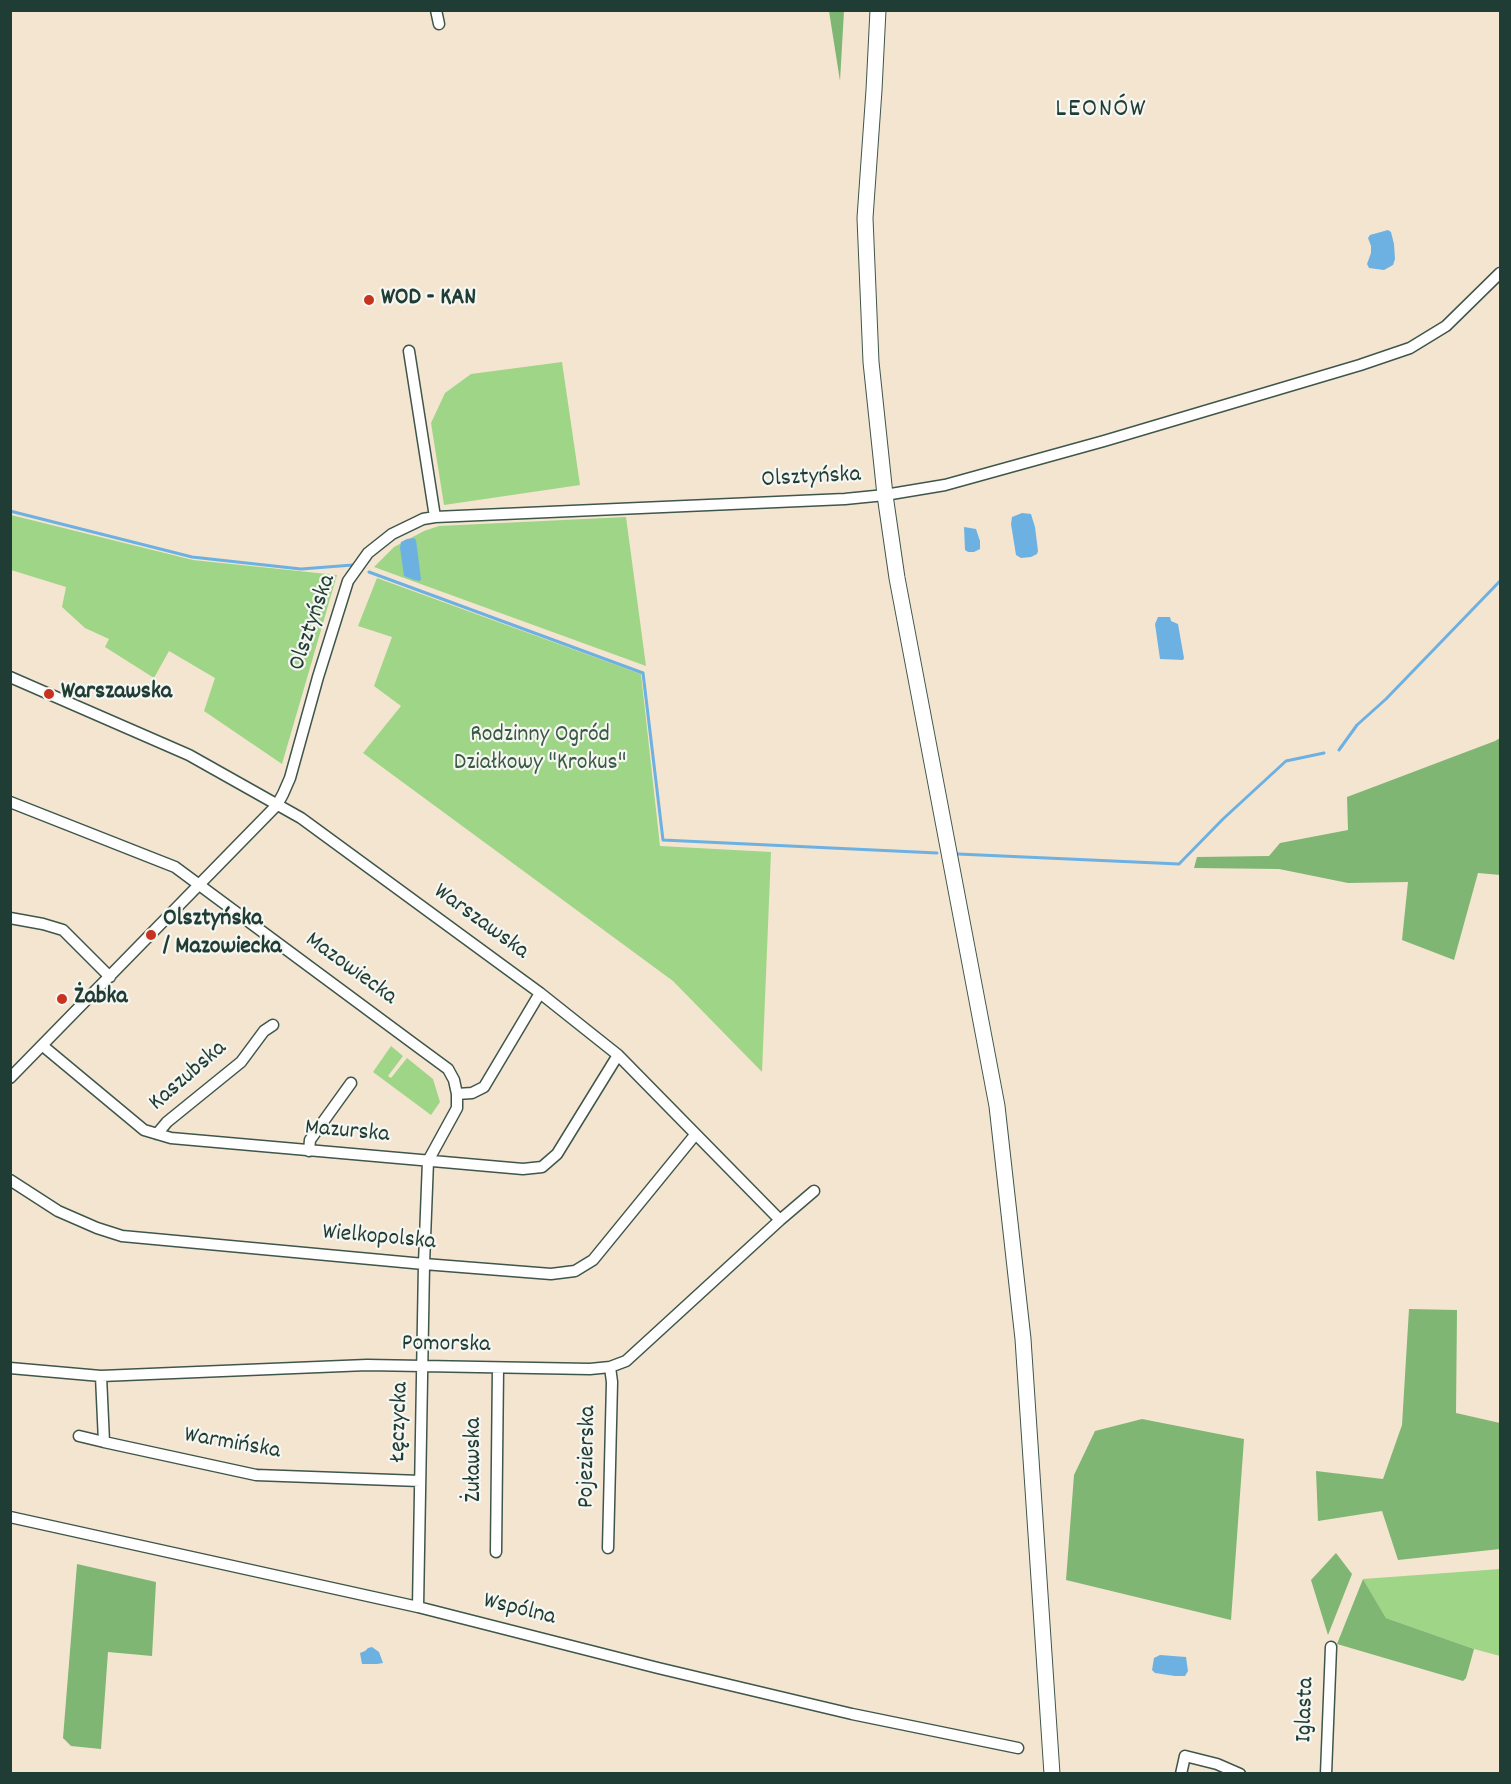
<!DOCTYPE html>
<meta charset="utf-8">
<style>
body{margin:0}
#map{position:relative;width:1511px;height:1784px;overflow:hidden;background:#f4e5d0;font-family:Dekko,sans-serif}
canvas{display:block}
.frame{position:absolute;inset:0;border:12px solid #1f3d34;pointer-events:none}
</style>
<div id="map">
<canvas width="1511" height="1784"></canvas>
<div class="frame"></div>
</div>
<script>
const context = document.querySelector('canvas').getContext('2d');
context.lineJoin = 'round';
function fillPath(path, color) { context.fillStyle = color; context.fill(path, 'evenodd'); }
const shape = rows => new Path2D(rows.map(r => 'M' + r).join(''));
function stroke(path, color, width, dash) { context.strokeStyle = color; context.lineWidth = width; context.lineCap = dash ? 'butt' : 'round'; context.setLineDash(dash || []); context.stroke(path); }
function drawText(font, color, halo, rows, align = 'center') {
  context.font = font + ' Dekko,sans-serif'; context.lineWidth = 4.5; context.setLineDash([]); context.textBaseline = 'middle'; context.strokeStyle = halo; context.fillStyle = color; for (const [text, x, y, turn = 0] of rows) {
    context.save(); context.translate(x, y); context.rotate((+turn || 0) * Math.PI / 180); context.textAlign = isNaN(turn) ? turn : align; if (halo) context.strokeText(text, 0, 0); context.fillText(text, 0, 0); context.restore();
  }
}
fillPath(shape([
 [562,362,580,485,444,505,431,423,445,393,471,374],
 [11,515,193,560,337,575,282,764,204,711,215,678,169,651,154,678,105,647,109,639,85,628,62,607,66,587,11,570],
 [626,517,646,666,374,567,394,547,424,531,439,526],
 [377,578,641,674,660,846,771,852,762,1072,673,981,363,753,401,706,374,686,392,637,358,626],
 [391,1046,403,1056,388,1076,391,1078,407,1058,433,1079,440,1102,431,1115,373,1072],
 [1500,1569,1500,1656,1474,1649,1386,1618,1363,1579]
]), '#9fd587');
fillPath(shape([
 [829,11,844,11,840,81],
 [1500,738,1500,875,1478,873,1454,960,1402,940,1408,882,1348,883,1279,869,1194,868,1197,857,1269,856,1280,843,1348,830,1347,797,1495,741],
 [1409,1309,1457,1310,1456,1413,1500,1423,1500,1549,1398,1560,1382,1511,1318,1521,1316,1471,1383,1479,1402,1425],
 [1142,1419,1244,1439,1231,1620,1066,1580,1074,1475,1095,1431],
 [1336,1553,1352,1574,1328,1635,1311,1580],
 [77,1564,156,1582,152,1656,108,1652,101,1749,71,1746,63,1738],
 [1363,1579,1386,1618,1474,1649,1466,1678,1463,1681,1337,1644]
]), '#7fb674');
fillPath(shape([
 [1388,230,1391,232,1394,244,1395,259,1393,265,1384,270,1369,268,1367,264,1371,253,1371,246,1368,238,1370,235],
 [1022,513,1031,514,1035,527,1038,551,1037,554,1031,557,1021,558,1016,555,1011,524,1012,517],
 [964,527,976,529,980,541,980,549,974,552,968,552,965,550],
 [414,538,416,540,421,579,420,581,414,580,404,576,400,548,401,542,407,539],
 [1158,617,1170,617,1171,621,1178,624,1184,658,1183,660,1160,659,1155,624],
 [372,1647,379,1652,383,1663,377,1664,362,1664,360,1653,365,1651,368,1648],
 [1160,1655,1186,1657,1188,1671,1185,1676,1175,1676,1155,1673,1152,1670,1154,1658]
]), '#6db1e2');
stroke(shape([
 [10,511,192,557,301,569,353,565],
 [369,572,643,673,663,840,937,853],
 [1339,750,1357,725,1386,699,1500,581],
 [958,854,1179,864,1223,819,1286,761,1324,753]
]), '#6db1e2', 3);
const street = shape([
 [436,10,439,24],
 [409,351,435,517],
 [10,677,189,755,301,818,540,993,618,1055,780,1220],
 [10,802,175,867,414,1044,448,1069,454,1080,457,1094,457,1108,428,1161,424,1264,418,1607],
 [10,918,43,924,63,930,110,977],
 [43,1046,144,1130,171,1138,523,1169,542,1167,557,1154,618,1055],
 [10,1078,277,805,283,794,290,778,318,677,348,581,368,553,392,534,423,519,435,517,845,499,885,495,945,485,1104,441,1360,365,1410,348,1446,326,1500,273],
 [457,1094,472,1093,484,1087,540,993],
 [157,1134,167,1122,241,1062,264,1031,273,1025],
 [309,1151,310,1140,351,1083],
 [10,1180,58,1211,97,1228,122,1236,424,1264,551,1274,575,1271,593,1260,695,1135],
 [10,1368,101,1376,367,1365,590,1369,610,1367,626,1361,780,1220,814,1191],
 [101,1376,104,1442,256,1475,420,1481],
 [79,1436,104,1442],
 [10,1517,418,1607,658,1668,852,1714,1018,1748],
 [608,1548,612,1382,610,1367],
 [496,1552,498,1368],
 [1181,1774,1185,1756,1217,1764,1240,1774],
 [1326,1774,1331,1647]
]);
const secondary = shape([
 [878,10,874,90,865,218,871,362,885,495,897,578,997,1106,1023,1339,1052,1774]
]);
stroke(street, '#3f564b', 13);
stroke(secondary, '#3f564b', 17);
stroke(street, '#fff', 10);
stroke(secondary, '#fff', 15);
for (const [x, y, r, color] of [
 [369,300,6,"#c8321e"],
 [49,694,6,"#c8321e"],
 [151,935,6,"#c8321e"],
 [62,999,6,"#c8321e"]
]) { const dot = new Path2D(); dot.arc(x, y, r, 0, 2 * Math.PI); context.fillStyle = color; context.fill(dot); stroke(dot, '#f6f6f2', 2); }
drawText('bold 24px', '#1f3d34', '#f6f6f2', [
 ["WOD - KAN",381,300],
 ["Warszawska",61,694],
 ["Olsztyńska",163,921],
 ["/ Mazowiecka",163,949],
 ["Żabka",74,999]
], 'left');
drawText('24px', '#1f3d34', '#f6f6f2', [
 ["Olsztyńska",811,479,-3],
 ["Olsztyńska",314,623,-71],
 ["Warszawska",480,923,36],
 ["Mazowiecka",350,970,36],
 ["Kaszubska",189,1077,-41],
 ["Mazurska",347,1133,5],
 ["Wielkopolska",379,1239,5],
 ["Pomorska",446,1346,1],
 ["Łęczycka",401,1422,-88],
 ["Warmińska",232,1445,10],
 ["Pojezierska",589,1457,-89],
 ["Żuławska",476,1460,-90],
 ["Wspólna",519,1611,14],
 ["Iglasta",1307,1710,-88]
]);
drawText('24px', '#395b45', '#f6f6f2', [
 ["Rodzinny Ogród",540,737],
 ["Działkowy \"Krokus\"",540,765]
]);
context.letterSpacing = '1.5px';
drawText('27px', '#1f3d34', '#f6f6f2', [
 ["LEONÓW",1101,111]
]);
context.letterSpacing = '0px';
</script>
